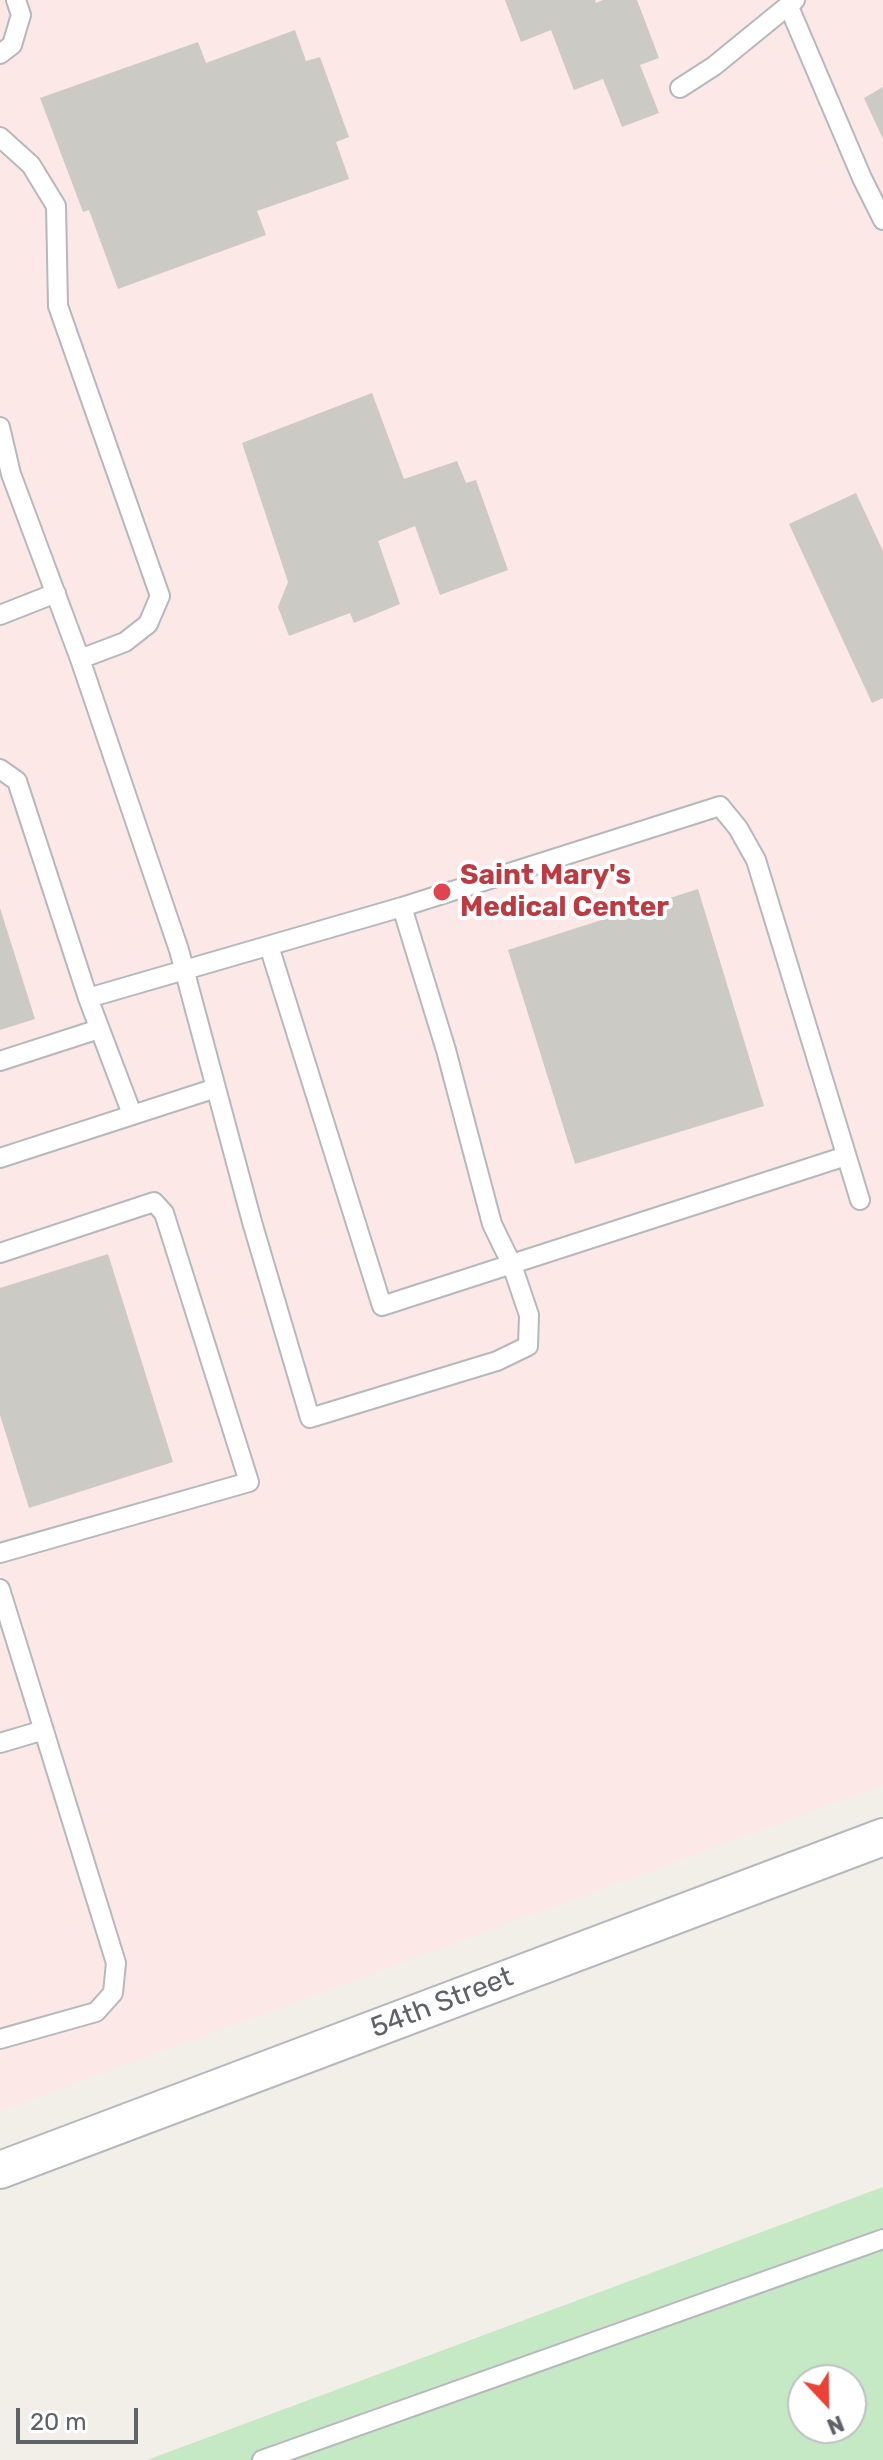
<!DOCTYPE html>
<style>
body{margin:0}
#map{position:relative;width:883px;height:2460px;overflow:hidden;background:#f1efe8;font-family:Rubik,sans-serif}
canvas{display:block}
.north{position:absolute;left:787px;top:2364px;width:80px;height:80px;box-sizing:border-box;background:#fff;border:2px solid #bfc1c3;border-radius:50%;rotate:158deg;font-size:22px;font-weight:700;line-height:32px;text-align:center;color:#5f6368}
.north::after{content:'';display:block;margin:auto;width:28px;height:36px;background:#ea4335;clip-path:polygon(50% 0,100% 100%,50% 72%,0 100%)}
.scale{position:absolute;left:16px;top:2408px;width:122px;height:36px;box-sizing:border-box;border:4px solid #5f6368;border-top:0;padding-left:10px;font-size:24px;line-height:28px;white-space:nowrap;color:#5f6368;-webkit-text-stroke:6px #fff;paint-order:stroke}
</style>
<div id="map">
<canvas width="883" height="2460"></canvas>
<div class="north">N</div>
<div class="scale">20 m</div>
</div>
<script>
const context = document.querySelector('canvas').getContext('2d');
context.lineJoin = 'round';
function fillPath(path, color) { context.fillStyle = color; context.fill(path, 'evenodd'); }
const shape = rows => new Path2D(rows.map(r => 'M' + r).join(''));
function stroke(path, color, width, dash) { context.strokeStyle = color; context.lineWidth = width; context.lineCap = dash ? 'butt' : 'round'; context.setLineDash(dash || []); context.stroke(path); }
function drawText(font, color, halo, rows, align = 'center') {
  context.font = font + ' Rubik,sans-serif'; context.lineWidth = 8; context.setLineDash([]); context.textBaseline = 'middle'; context.strokeStyle = halo; context.fillStyle = color; for (const [text, x, y, turn = 0] of rows) {
    context.save(); context.translate(x, y); context.rotate((+turn || 0) * Math.PI / 180); context.textAlign = isNaN(turn) ? turn : align; if (halo) context.strokeText(text, 0, 0); context.fillText(text, 0, 0); context.restore();
  }
}
fillPath(shape([
 [0,0,883,0,883,1785,0,2111]
]), '#fce8e6');
fillPath(shape([
 [883,2187,883,2460,147,2460],
 [803,2380,851,2380,851,2428,803,2428]
]), '#c5e8c5');
fillPath(shape([
 [505,0,595,0,596,3,603,0,637,0,659,58,640,65,659,113,622,127,603,79,574,90,551,30,521,42],
 [295,30,306,61,320,57,349,137,336,142,349,179,257,211,266,235,118,289,89,210,83,212,40,98,198,42,206,63],
 [883,87,883,139,864,98],
 [372,393,404,479,457,461,466,483,476,480,508,570,440,595,415,526,378,541,400,604,354,623,350,613,289,636,278,607,288,582,242,443],
 [856,493,883,551,883,698,872,703,789,524],
 [698,889,764,1106,575,1164,508,950],
 [0,908,35,1019,0,1030],
 [108,1254,173,1462,29,1508,0,1415,0,1288]
]), '#cccac5');
const service = shape([
 [789,7,862,178,883,220],
 [0,54,12,45,21,15,16,0],
 [680,88,714,66,795,0],
 [0,137,31,165,56,206,58,306,160,596,148,624,125,642,80,659],
 [0,427,11,474,80,659,179,950,252,1222,310,1418,497,1361,528,1346,529,1315,512,1265,492,1224,446,1050,402,907],
 [0,615,56,593],
 [0,769,17,781,88,998,132,1114],
 [269,946,382,1306,846,1156],
 [88,998,402,907,720,806,738,828,756,860,860,1200],
 [0,1061,99,1029],
 [0,1158,216,1088],
 [0,1253,154,1202,164,1213,249,1482,0,1553],
 [0,1589,116,1963,113,1993,96,2012,0,2039],
 [0,1743,44,1730],
 [262,2460,883,2239]
]);
const minor = shape([
 [0,2170,883,1837]
]);
stroke(service, '#b5b8bc', 22);
stroke(minor, '#b5b8bc', 40);
stroke(service, '#fff', 18);
stroke(minor, '#fff', 36);
for (const [x, y, r, color] of [
 [442,892,10,"#e0444e"]
]) { const dot = new Path2D(); dot.arc(x, y, r, 0, 2 * Math.PI); context.fillStyle = color; context.fill(dot); stroke(dot, '#fff', 3); }
drawText('bold 28px', '#be3a42', '#fff', [
 ["Saint Mary's",460,876],
 ["Medical Center",460,908]
], 'left');
drawText('28px', '#5f6368', '#fff', [
 ["54th Street",442,2003,-21]
]);
</script>
